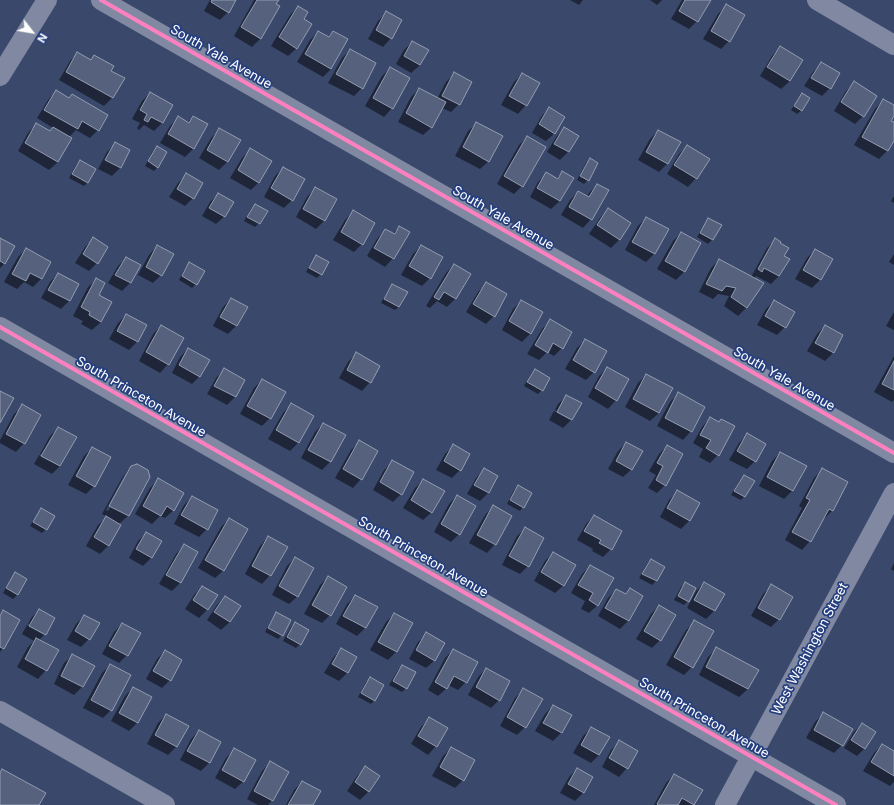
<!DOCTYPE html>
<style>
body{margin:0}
#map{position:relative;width:894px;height:805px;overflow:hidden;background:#3a486b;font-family:Inter,sans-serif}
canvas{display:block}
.north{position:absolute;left:12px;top:12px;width:40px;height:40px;-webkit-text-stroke:3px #263f7f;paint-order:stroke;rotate:121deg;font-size:11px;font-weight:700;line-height:16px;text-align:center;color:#fff}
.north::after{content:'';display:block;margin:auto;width:14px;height:18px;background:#fff;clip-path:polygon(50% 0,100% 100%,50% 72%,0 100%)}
</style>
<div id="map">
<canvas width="894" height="805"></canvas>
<div class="north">N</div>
</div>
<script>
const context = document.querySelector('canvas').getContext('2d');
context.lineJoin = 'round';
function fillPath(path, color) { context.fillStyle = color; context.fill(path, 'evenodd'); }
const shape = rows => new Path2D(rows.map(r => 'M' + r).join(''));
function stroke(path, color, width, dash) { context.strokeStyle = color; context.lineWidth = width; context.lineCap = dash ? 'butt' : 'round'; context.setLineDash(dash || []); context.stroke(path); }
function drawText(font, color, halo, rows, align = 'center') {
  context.font = font + ' Inter,sans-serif'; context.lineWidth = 3.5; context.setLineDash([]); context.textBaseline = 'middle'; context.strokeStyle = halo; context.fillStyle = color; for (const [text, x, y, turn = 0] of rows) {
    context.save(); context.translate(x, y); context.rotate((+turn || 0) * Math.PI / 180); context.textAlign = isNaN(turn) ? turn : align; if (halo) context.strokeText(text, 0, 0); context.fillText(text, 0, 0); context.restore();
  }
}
fillPath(shape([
 [210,0,235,0,228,12,220,20,204,11],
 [254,0,277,0,275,4,279,7,260,39,252,47,234,36],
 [570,0,583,0,579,5],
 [650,0,662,0,657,5],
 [682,0,710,0,697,21,689,29,671,19],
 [726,6,729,41,721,49,703,39,718,14],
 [298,7,297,48,288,56,271,46,290,15],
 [386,13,391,38,383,47,368,39,378,21],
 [318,32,327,37,333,32,331,69,323,77,297,62,310,40],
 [412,42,420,65,411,73,396,64,404,50],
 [780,47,802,61,790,81,781,89,760,76,772,56],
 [350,50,362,88,354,96,328,83,342,58],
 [78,53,90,60,94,56,110,71,123,79,112,98,104,106,59,80,70,61],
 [821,63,830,88,822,96,804,86,813,72],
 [390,68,392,108,384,117,365,106,382,76],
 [454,74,459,104,451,112,442,108,432,127,423,135,398,122,411,97,419,89,437,99,446,82],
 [522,74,538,84,526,105,518,114,501,105,514,82],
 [854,83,863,116,855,124,834,111,846,91],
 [56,91,68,99,72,95,98,130,90,138,76,130,69,137,58,162,49,170,18,151,28,133,36,124,49,132,53,128,37,118,48,100],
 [150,93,172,105,162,123,154,131,144,125,139,130,137,128,140,123,132,119,142,101],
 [803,94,809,98,801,111,797,114,791,110,799,98],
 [883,100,894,107,894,114,890,121,894,123,894,139,887,151,879,159,854,145,875,109],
 [549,108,555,133,546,141,532,133,541,117],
 [193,117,206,124,193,149,185,157,160,143,170,126,178,118,187,123],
 [477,123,489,161,480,169,455,156,468,131],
 [564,128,578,136,568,152,560,160,547,152,556,137],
 [219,130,239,141,227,162,219,170,199,158,211,138],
 [658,131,667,164,659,172,638,160,650,139],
 [527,137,522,186,514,194,497,184,519,145],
 [115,144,129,151,120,168,112,176,98,169,107,152],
 [687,146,696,178,688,187,667,174,679,154],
 [157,147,158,167,154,171,145,166,153,151],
 [250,150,259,182,251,190,230,178,242,158],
 [590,160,588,180,584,184,577,180,586,163],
 [80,161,88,182,84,186,69,178,76,165],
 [283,168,292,200,284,208,264,197,275,176],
 [562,172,560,201,551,209,530,197,538,182,546,174,556,179],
 [186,175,193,198,185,206,169,197,178,183],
 [597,185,591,219,583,228,561,215,570,200,578,192,587,197,589,193],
 [315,188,336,199,324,221,316,229,296,217,307,197],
 [218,194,225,216,216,224,202,216,210,202],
 [894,196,894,203,891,201],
 [255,205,259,223,255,227,244,221,251,209],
 [608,209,630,224,619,240,611,248,589,234,600,218],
 [353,212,362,244,354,252,333,240,345,220],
 [646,218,667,230,654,254,646,262,625,250,638,226],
 [708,219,720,225,712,240,708,244,697,237,705,223],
 [400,227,393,258,385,267,367,256,377,239,385,230,392,234],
 [681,233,700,244,684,272,676,280,657,269,673,241],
 [94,238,97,263,89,271,75,263,85,247],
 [0,239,5,263,0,268],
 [775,240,783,256,788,259,779,276,771,284,756,276,754,279,762,283,746,308,738,316,724,306,729,296,718,294,713,299,699,292,711,268,719,260,751,277,767,248],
 [157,246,161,275,153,283,138,275,149,255],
 [421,246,430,278,422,286,401,275,413,254],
 [26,249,50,262,41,279,33,287,24,282,17,289,4,282,18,257],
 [815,250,831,259,820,280,812,288,795,279,807,258],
 [894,254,894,265,889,262],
 [317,256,328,262,321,274,317,278,306,272,313,260],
 [126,258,139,266,130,283,122,291,108,283,118,266],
 [190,264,196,284,192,288,179,280,186,267],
 [454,265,455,299,447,307,437,301,430,308,426,306,446,273],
 [58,274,78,285,69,301,61,309,41,298,50,282],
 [97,279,97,295,111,302,101,322,92,330,81,324,83,321,73,316,88,287],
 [486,284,494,316,486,324,466,312,478,292],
 [392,285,399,307,395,310,381,303,389,289],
 [231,299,246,307,236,326,228,334,213,326,223,307],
 [521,301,542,312,530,334,522,342,502,330,513,309],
 [774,301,793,312,785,327,777,335,757,325,766,309],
 [894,312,894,330,886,326],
 [126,315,146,326,137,342,129,350,109,339,118,323],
 [550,321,562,348,554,356,547,352,539,360,527,354,542,329],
 [161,326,168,364,160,373,139,361,153,334],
 [825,326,842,336,833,353,825,361,807,351,817,334],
 [585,340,606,351,594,372,586,380,565,369,577,348],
 [188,349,200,376,192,384,172,373,180,357],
 [356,354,370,382,362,391,339,378,348,362],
 [894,356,894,400,892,402,874,392],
 [607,368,616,400,608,409,588,397,599,376],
 [224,370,244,381,235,397,227,405,207,394,216,378],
 [535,370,549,378,542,390,538,394,524,386,531,374],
 [646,375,659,413,650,421,625,407,638,383],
 [262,380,270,418,262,426,240,414,254,388],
 [679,393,691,431,683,440,657,426,670,402],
 [567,396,580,403,571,420,563,428,549,420,554,411,570,420,570,418,555,410,558,404],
 [291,405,313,416,298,443,290,451,268,439,283,413],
 [23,406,24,443,16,452,0,443,0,440,14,414],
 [710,418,718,455,710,463,699,457,703,449,693,443,702,427],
 [323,424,345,436,330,462,322,470,301,458,315,432],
 [58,428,60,466,52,474,34,464,39,455,59,466,59,464,40,454,50,436],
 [747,435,755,461,747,469,729,460,739,443],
 [359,442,377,451,361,479,353,488,335,478,351,450],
 [626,443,632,469,623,477,608,469,618,451],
 [453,446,460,470,452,478,436,470,445,454],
 [667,446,665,485,657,493,648,488,656,475,649,471,659,454],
 [92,448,94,486,86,494,68,485,84,456],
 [780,453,805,466,792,491,784,499,759,486,772,461],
 [392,462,401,494,393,502,373,490,384,470],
 [131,467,149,477,128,516,119,524,108,546,100,554,86,546,98,525,107,517,102,514,123,476],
 [126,472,129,472,108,511,106,510],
 [484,469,497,477,488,493,480,501,467,494,476,478],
 [822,470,832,511,824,519,823,518,810,541,802,550,785,540,802,508,799,506,814,478],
 [744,476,745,496,741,500,731,495,740,480],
 [158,480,174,510,165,518,160,516,152,524,135,514,150,488],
 [423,480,432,512,423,520,403,508,415,488],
 [518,487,523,507,520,511,507,504,514,490],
 [677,492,698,504,689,521,681,529,660,517,669,500],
 [457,496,459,534,451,542,434,532,449,504],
 [192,497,207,529,199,537,174,524,184,505],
 [493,507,510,516,495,544,487,553,469,543,485,515],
 [41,509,54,516,46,529,42,533,30,526,38,513],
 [594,516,611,549,603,557,592,551,593,549,577,540,586,524],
 [229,519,224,570,215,578,198,568,221,527],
 [526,528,528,566,520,574,502,565,517,536],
 [146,533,160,541,151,558,143,566,129,558,138,541],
 [268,537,270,575,262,584,245,574,260,546],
 [184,545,197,552,180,583,172,591,159,584,176,554],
 [553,553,564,585,555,593,534,581,545,561],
 [295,558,298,596,289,604,272,595,287,566],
 [651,560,664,567,656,581,652,585,639,578,647,564],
 [894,563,894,571,891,569],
 [590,566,598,605,589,613,581,609,585,601,571,593,582,574],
 [16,573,26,579,17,595,13,599,3,593,12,577],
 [328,577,330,615,322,623,304,614,320,585],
 [685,583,695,588,688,601,684,605,674,600,681,587],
 [704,583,724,594,714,611,706,619,687,608,696,591],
 [771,586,779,619,771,627,751,616,763,594],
 [202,587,207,610,199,618,185,609,194,595],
 [630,589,642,596,628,621,620,629,598,616,608,598,616,590,624,595],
 [355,596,377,608,365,628,357,636,336,624,347,604],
 [225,597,230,622,221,630,207,620,217,605],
 [659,606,660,640,652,648,636,639,651,614],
 [39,610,45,634,39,640,46,670,38,679,17,667,28,647,34,641,22,634,27,625,44,635,44,633,28,624,31,618],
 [3,611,3,648,0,652,0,615],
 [277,613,282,635,278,639,265,632,273,617],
 [394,614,411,624,396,652,388,660,370,650,386,622],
 [84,616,89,639,81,647,67,640,76,624],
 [695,622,692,667,684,675,666,665,686,630],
 [295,623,300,644,296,648,283,641,291,627],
 [122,624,127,655,119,663,102,654,114,632],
 [427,634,435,660,426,668,409,659,418,642],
 [717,648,757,670,748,689,739,697,699,675,708,657],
 [341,649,356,657,347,673,339,681,324,673,333,658],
 [453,650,466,682,458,690,448,685,447,688,438,696,428,690,445,658],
 [165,651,170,680,162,688,146,679,157,659],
 [73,655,93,666,82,687,74,695,54,684,64,663],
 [110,665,111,710,103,718,83,708,102,673],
 [402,666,406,688,402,692,389,685,398,670],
 [486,669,499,700,491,708,468,695,478,677],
 [370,679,375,700,371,704,358,697,366,682],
 [133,688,151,698,137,723,129,731,111,721,125,696],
 [524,689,525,727,517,735,500,726,515,698],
 [553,706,570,716,561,733,553,741,535,731,545,714],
 [823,714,842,745,834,753,806,738,815,722],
 [166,715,187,726,176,747,168,755,147,744,158,723],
 [429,719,436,746,428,755,411,744,421,727],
 [862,724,865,748,857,756,844,748,854,732],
 [591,728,599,755,591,763,573,753,583,736],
 [199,731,220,742,209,763,201,771,180,760,191,739],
 [619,742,627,768,619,777,602,767,611,750],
 [882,745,894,752,894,782,890,786,863,771,874,753],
 [451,748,463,780,455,788,432,776,443,756],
 [234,750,244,781,235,789,215,778,226,758],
 [270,763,272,800,268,805,258,805,247,799,262,771],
 [365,768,369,791,360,800,347,791,357,776],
 [577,769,592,778,583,793,575,801,560,793,569,777],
 [674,775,694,804,693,805,654,805,666,783],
 [302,782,312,805,286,805,294,790]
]), '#0007');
const building = shape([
 [212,0,236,0,229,13,211,2,212,0],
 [257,0,279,0,276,4,280,6,261,39,241,27,257,0],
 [685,0,711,0,698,22,679,11,685,0],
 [726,4,745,15,730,42,711,31,726,4],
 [298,6,308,12,304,19,312,24,297,49,279,37,298,6],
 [386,11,402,20,392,39,376,30,386,11],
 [318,31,329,37,333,31,348,39,331,69,305,54,318,31],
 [412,41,429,50,420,65,404,56,412,41],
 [780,46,803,60,790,81,767,67,780,46],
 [350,49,376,63,363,89,336,74,350,49],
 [77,52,91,60,94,55,114,66,111,71,125,78,113,98,66,72,77,52],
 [821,62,840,73,831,89,811,78,821,62],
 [390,67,410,78,393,109,373,98,390,67],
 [454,72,472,82,460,105,442,96,454,72],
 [522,73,540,83,527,106,509,96,522,73],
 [854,81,877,96,864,117,841,102,854,81],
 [419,88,446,102,432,128,406,113,419,88],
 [56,90,69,98,72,94,108,115,99,131,82,121,78,129,44,110,56,90],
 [150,92,173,105,163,123,151,117,148,122,144,120,147,114,140,110,150,92],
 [802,93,810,98,802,111,794,106,802,93],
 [883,99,894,105,894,116,891,121,894,122,894,141,888,151,862,137,883,99],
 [549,107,565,117,555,134,539,124,549,107],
 [178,116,189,123,193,116,208,124,194,149,168,134,178,116],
 [476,122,503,136,489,162,463,147,476,122],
 [36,123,50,131,53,127,72,138,58,162,25,143,36,123],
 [564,127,579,136,569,152,554,144,564,127],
 [219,128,241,140,228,162,207,150,219,128],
 [658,130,681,142,668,164,646,152,658,130],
 [527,136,546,147,523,187,504,176,527,136],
 [115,142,130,150,121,168,105,160,115,142],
 [687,145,710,159,697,179,674,165,687,145],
 [157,146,167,152,158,168,148,161,157,146],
 [250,148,272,161,259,183,238,170,250,148],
 [590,158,598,163,589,181,580,176,590,158],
 [80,160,96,169,88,183,72,174,80,160],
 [283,167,305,179,293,201,271,188,283,167],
 [562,171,574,178,560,201,537,188,546,172,558,179,562,171],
 [186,173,203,183,194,199,177,189,186,173],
 [597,184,609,190,592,220,569,207,578,191,589,197,597,184],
 [315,187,337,199,325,221,303,209,315,187],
 [218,193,234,202,225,217,209,208,218,193],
 [255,204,268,211,260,224,247,217,255,204],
 [608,208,631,223,620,240,597,225,608,208],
 [353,210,375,223,363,245,341,232,353,210],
 [646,217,669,229,655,254,632,242,646,217],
 [708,218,722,225,713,240,700,233,708,218],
 [399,226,410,232,394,259,374,248,385,229,395,234,399,226],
 [681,232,701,243,685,272,665,261,681,232],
 [93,237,108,247,98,264,83,254,93,237],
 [0,238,15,246,5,264,0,261,0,238],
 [775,238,781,242,780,243,789,248,784,256,790,259,779,276,764,268,762,272,758,269,775,238],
 [157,245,174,254,162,276,146,267,157,245],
 [421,245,443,257,431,279,409,266,421,245],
 [26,248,51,262,42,279,30,273,26,281,12,274,26,248],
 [815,249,833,259,821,280,803,270,815,249],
 [316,255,329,262,322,275,309,268,316,255],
 [126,257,141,265,131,283,115,275,126,257],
 [719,259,764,283,747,308,731,297,736,288,726,286,722,291,706,284,719,259],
 [189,262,205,271,197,285,182,276,189,262],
 [454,264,471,274,456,299,444,292,439,300,434,297,454,264],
 [58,273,79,284,70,301,48,290,58,273],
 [96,278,105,283,99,295,112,302,101,322,89,315,90,312,81,307,96,278],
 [486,282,507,294,495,317,473,304,486,282],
 [392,284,408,292,399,307,384,299,392,284],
 [231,298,248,307,237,326,220,317,231,298],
 [521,300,543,312,531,334,509,321,521,300],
 [774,300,795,312,786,328,765,316,774,300],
 [126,314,147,325,138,342,117,331,126,314],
 [550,319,572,332,563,349,553,343,548,353,535,345,550,319],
 [161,325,184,338,169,365,146,352,161,325],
 [825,325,843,335,834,353,815,343,825,325],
 [585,339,607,351,595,373,573,360,585,339],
 [188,348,210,360,200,377,179,365,188,348],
 [356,352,380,366,371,383,347,370,356,352],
 [894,361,894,390,882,384,894,361],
 [607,367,629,379,617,401,595,388,607,367],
 [224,368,245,380,236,397,214,386,224,368],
 [535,369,550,378,543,391,527,382,535,369],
 [646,374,673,388,659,413,633,399,646,374],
 [262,379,286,392,271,419,247,406,262,379],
 [0,391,14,398,0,423,0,391],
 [678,392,705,407,692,432,665,418,678,392],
 [566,395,582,403,572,420,557,412,566,395],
 [291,403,314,416,299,443,276,430,291,403],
 [22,404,41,415,25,444,6,434,22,404],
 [710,417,719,422,721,419,735,426,719,456,706,448,711,440,700,435,710,417],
 [323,423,346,435,331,462,308,450,323,423],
 [58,427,77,437,60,466,41,456,58,427],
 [747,433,766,444,756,462,737,451,747,433],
 [359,440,378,451,362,480,343,469,359,440],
 [626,442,643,451,632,470,616,461,626,442],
 [453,444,470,454,461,471,444,461,453,444],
 [667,445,683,454,666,486,656,480,663,466,657,463,667,445],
 [92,447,111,457,95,487,76,476,92,447],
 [780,452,807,466,793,491,767,477,780,452],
 [392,460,414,472,402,495,380,482,392,460],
 [137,464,148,470,150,477,129,516,109,506,131,466,137,464],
 [484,468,498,476,489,493,474,485,484,468],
 [822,468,848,482,833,511,829,509,811,542,792,532,810,500,806,498,822,468],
 [744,475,755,481,745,497,734,491,744,475],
 [158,478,184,493,174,511,167,506,161,516,143,506,158,478],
 [423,479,445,491,432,513,411,500,423,479],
 [518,485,532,493,524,508,510,500,518,485],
 [677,490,700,503,690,521,667,508,677,490],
 [457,495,476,506,460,535,441,524,457,495],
 [192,496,218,510,208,530,181,515,192,496],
 [493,505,512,516,496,545,477,535,493,505],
 [41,508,55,516,47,530,33,522,41,508],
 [594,515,622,531,612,550,599,543,601,540,584,531,594,515],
 [106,516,121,525,109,546,94,537,106,516],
 [229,518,248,529,224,571,205,560,229,518],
 [525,527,544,538,529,567,509,556,525,527],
 [146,532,162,541,152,558,136,549,146,532],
 [268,536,288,547,271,576,252,566,268,536],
 [184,544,198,552,181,583,166,575,184,544],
 [553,552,576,565,564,586,541,572,553,552],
 [295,557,314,568,298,597,279,586,295,557],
 [651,559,665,567,657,581,642,574,651,559],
 [590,565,614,578,598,606,589,600,593,593,578,585,590,565],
 [15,572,27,579,18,595,6,588,15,572],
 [328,576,347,587,331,616,312,605,328,576],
 [685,582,696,588,689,602,678,596,685,582],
 [704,582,725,594,715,611,694,600,704,582],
 [771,584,793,597,780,620,758,608,771,584],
 [202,586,218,595,208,610,193,600,202,586],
 [630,588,643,596,629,621,605,608,616,589,626,594,630,588],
 [355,595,378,607,366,628,343,616,355,595],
 [225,596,241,606,230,622,214,612,225,596],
 [659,605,676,615,661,641,644,631,659,605],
 [39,609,55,618,46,635,29,626,39,609],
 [3,610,20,620,4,649,0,647,0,616,3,610],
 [276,612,291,620,283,636,268,628,276,612],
 [394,613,413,623,397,652,378,642,394,613],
 [84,615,100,623,90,640,75,631,84,615],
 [694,620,714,631,693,668,674,657,694,620],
 [295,622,309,630,301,645,287,637,295,622],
 [122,623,141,633,128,656,109,646,122,623],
 [426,632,445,643,435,661,416,650,426,632],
 [36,638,59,650,47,671,25,659,36,638],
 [716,647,759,670,748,689,706,667,716,647],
 [341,648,357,657,348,673,332,664,341,648],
 [453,649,478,662,467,683,454,676,447,689,435,682,453,649],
 [165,650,182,660,171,681,153,671,165,650],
 [72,654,95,666,83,687,61,676,72,654],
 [110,664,131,675,112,711,91,700,110,664],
 [402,665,416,672,407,689,393,681,402,665],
 [486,668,510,681,500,701,476,687,486,668],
 [370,677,384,685,375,701,361,693,370,677],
 [133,687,152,697,138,723,119,713,133,687],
 [523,688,543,699,526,728,507,717,523,688],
 [553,705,572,715,562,733,543,723,553,705],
 [823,712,853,729,843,746,814,730,823,712],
 [166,714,189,726,177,747,155,735,166,714],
 [429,717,448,728,437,747,418,736,429,717],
 [862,723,876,732,865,749,851,740,862,723],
 [591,727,610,737,599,755,581,745,591,727],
 [199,730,221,742,210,763,187,751,199,730],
 [619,740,638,751,628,769,609,758,619,740],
 [882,744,894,751,894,776,871,762,882,744],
 [451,747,475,760,464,781,440,767,451,747],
 [234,748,256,760,244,782,222,770,234,748],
 [270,761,289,772,273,801,254,791,270,761],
 [365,766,380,776,369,792,355,782,365,766],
 [577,768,593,777,584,793,568,784,577,768],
 [2,769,46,793,39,805,0,805,0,773,2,769],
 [674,774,703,790,694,805,682,798,678,805,658,805,657,804,674,774],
 [302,781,321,791,313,805,288,805,302,781]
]);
fillPath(building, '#55617d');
stroke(building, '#939cb0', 1);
stroke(shape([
 [101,0,894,453],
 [817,0,894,45],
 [0,76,47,0],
 [0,327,836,805],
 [0,711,165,805],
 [725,805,894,493]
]), '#8089a1', 20);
stroke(shape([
 [101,0,894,453],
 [0,327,836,805]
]), '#ff80c0', 4);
drawText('13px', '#fff', '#263f7f', [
 ["South Yale Avenue",221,57,30],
 ["South Yale Avenue",503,218,30],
 ["South Yale Avenue",784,379,30],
 ["South Princeton Avenue",141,397,30],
 ["South Princeton Avenue",423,557,30],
 ["West Washington Street",810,649,-62],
 ["South Princeton Avenue",704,718,30]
]);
</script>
